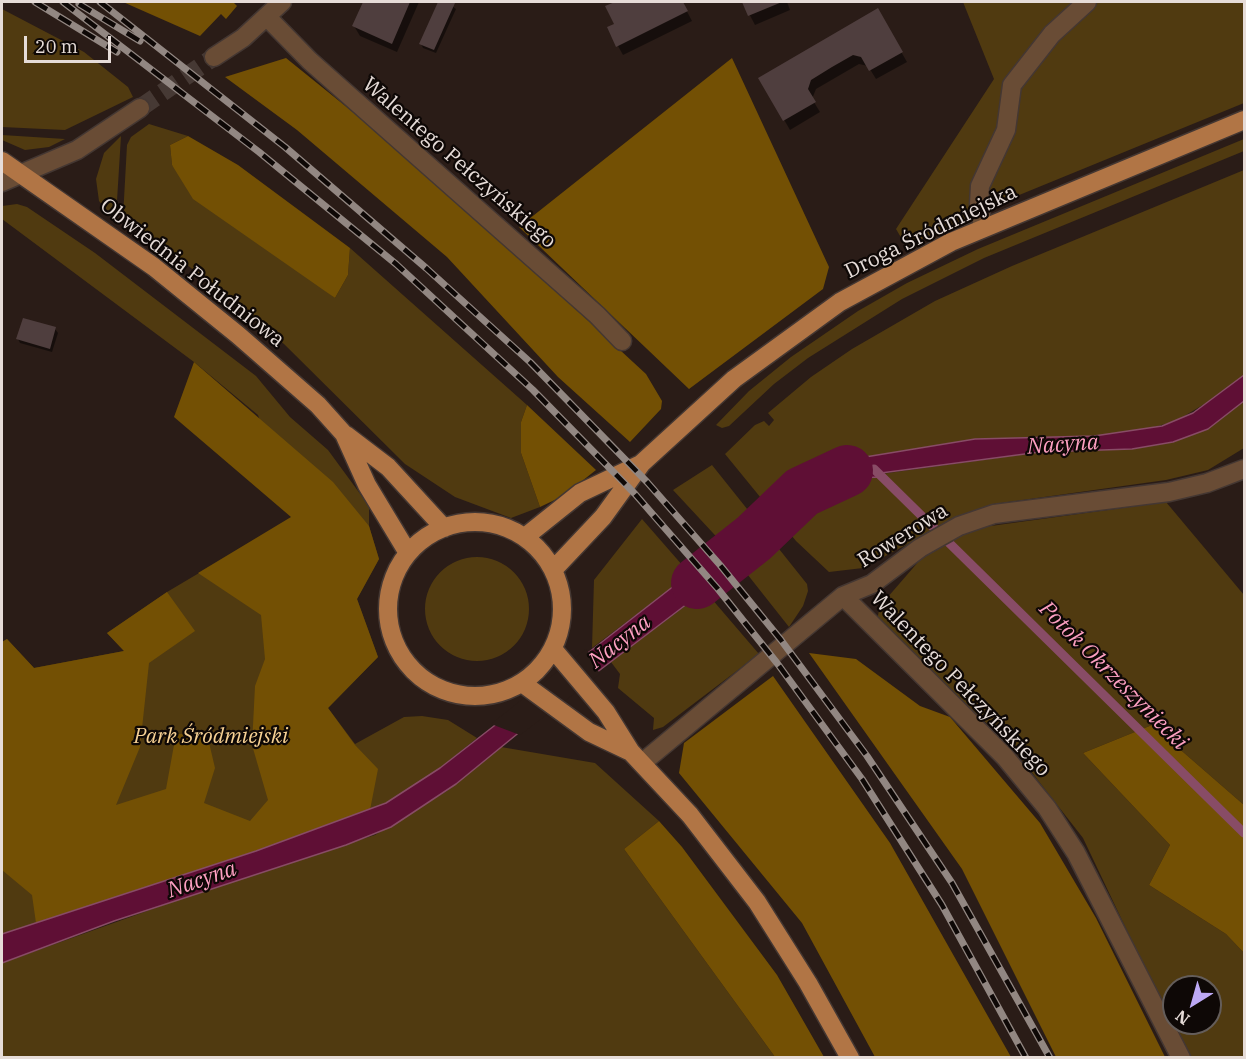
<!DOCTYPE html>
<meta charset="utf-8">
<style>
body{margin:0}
#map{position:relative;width:1246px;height:1059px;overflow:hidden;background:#2a1c17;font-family:"IBM Plex Serif",serif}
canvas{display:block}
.frame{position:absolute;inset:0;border:3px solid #e6dcd8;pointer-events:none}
.north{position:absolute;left:1162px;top:975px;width:60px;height:60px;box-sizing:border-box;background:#0e0806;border:2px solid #645d5a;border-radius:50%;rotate:217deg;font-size:16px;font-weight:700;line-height:24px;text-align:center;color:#e6dcd8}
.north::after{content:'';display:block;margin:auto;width:21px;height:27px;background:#bda9f5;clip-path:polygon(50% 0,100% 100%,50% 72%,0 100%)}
.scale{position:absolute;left:24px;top:36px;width:87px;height:27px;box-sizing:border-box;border:3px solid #e6dcd8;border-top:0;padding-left:8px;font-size:18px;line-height:21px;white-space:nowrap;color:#e6dcd8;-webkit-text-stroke:4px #0e0806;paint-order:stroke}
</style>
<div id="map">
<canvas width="1246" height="1059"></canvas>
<div class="frame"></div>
<div class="north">N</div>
<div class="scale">20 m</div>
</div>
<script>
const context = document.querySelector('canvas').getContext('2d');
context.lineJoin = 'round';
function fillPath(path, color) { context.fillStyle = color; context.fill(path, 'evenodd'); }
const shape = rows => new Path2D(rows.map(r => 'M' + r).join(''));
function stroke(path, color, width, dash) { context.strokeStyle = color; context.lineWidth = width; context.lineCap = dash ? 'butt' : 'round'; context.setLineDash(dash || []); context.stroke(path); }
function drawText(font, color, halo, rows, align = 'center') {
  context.font = font + ' "IBM Plex Serif",serif'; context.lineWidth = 4.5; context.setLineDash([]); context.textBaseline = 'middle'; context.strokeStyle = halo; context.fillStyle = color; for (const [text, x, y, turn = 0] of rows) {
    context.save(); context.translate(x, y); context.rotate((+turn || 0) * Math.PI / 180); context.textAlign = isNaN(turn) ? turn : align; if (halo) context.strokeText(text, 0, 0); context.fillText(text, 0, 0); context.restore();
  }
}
fillPath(shape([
 [963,2,1244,2,1244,103,1007,200,906,246,896,229,994,79],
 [2,9,84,52,128,87,133,97,65,130,2,127],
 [149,124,188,136,170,145,172,165,335,298,348,275,350,248,527,405,521,422,521,453,540,507,511,518,455,497,405,464,284,344,180,259,123,217,127,145,131,137],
 [2,135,65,139,49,147,25,150,2,140],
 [121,136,116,217,115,219,99,201,96,179,104,153],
 [1244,139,1244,151,984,258,902,299,808,358,774,384,729,426,722,428,716,425,749,391,791,357,858,311,907,283,978,249],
 [1244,170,1244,375,1211,400,1176,421,1143,430,1094,436,975,439,853,459,809,475,776,498,791,516,812,499,838,485,856,478,880,477,881,474,1040,452,1132,449,1173,442,1208,429,1244,401,1244,448,1208,470,1166,480,994,504,956,518,863,568,829,572,796,541,725,454,755,425,764,421,769,426,774,420,768,413,811,377,852,349,935,301,1012,266],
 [17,204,27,207,95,253,256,376,290,417,328,450,369,506,369,526,379,559,357,599,378,657,328,708,355,744,404,717,422,716,448,720,477,738,440,768,386,803,370,810,256,851,2,934,2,642,7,639,34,668,124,651,107,633,167,592,292,518,258,415,194,362,2,219,2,206],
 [712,465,807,584,808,591,803,606,789,627,740,565,762,547,747,529,726,547,673,490],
 [1166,502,1244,595,1244,805,1152,725,1083,753,1170,845,1149,885,1226,934,1244,953,1244,1057,1187,1057,1083,838,1012,747,877,620,880,606,926,553,976,528],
 [1174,987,1210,987,1210,1023,1174,1023],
 [642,519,690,574,592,648,594,580],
 '425 609a52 52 0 1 1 104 0a52 52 0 1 1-104 0Z',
 [705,591,759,654,663,727,653,730,654,718,618,688,620,674,611,662],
 [501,747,595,763,659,821,624,849,775,1057,2,1058,2,963,228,882,375,835,447,791]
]), '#503a10');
fillPath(shape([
 [123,2,233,2,237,6,226,19,221,14,200,36],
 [286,58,427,172,646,374,662,401,661,409,630,442,558,377,447,257,297,130,225,77],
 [732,58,829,267,823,289,689,389,519,227],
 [188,136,238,165,350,248,348,275,335,298,193,199,172,165,170,145],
 [194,362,333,482,369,526,379,559,357,599,378,657,328,708,355,745,378,769,370,810,256,851,36,923,32,895,2,870,2,642,7,639,34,668,124,651,107,633,167,592,195,631,149,663,140,747,116,805,166,789,176,734,207,734,215,768,204,803,250,821,268,800,252,745,255,686,265,659,261,615,198,573,291,517,174,417],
 [527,405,596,470,563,496,540,507,521,453,521,422],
 [809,653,856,659,920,706,950,717,1040,823,1096,918,1165,1057,1056,1057,962,869],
 [773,676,890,843,1011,1057,875,1057,802,923,679,773,684,743],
 [1152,725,1244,805,1244,953,1226,934,1149,885,1170,845,1083,753],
 [659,821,682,847,777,975,824,1057,775,1057,624,849]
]), '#735004');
const water = shape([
 [1244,375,1244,401,1208,429,1173,442,1132,449,1040,452,881,473,880,477,856,478,822,493,791,517,776,498,809,475,853,459,975,439,1094,436,1162,426,1193,413,1244,375],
 [747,529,762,547,538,717,456,784,391,827,346,845,114,921,2,963,2,934,256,851,386,803,440,768,747,529]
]);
fillPath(water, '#5f0f35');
stroke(water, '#884c66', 1.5);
fillPath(shape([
 [724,545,742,567,707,593,688,572],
 [586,649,600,674,520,735,491,724]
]), '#2a1c17');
fillPath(shape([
 [365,2,419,2,397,52,360,36,354,26],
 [440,2,447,2,456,9,436,53,423,48,421,44],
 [618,2,682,2,692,21,623,55,618,46,616,24,607,7],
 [743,2,787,2,790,10,755,25],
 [877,10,907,62,876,79,868,66,859,64,816,89,812,99,820,112,790,130,760,78],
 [55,329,58,333,52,352,20,343,18,339]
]), '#0007');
stroke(shape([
 [874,469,1244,833]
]), '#884c66', 9);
stroke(shape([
 [697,583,754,538,802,492,847,471]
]), '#5f0f35', 52);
fillPath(shape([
 [363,2,410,2,392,44,352,26],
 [438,2,455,3,434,50,419,44],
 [615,2,683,2,688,11,616,47,607,27,614,24,605,6],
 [742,2,782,2,748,16],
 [878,8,903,52,869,71,861,57,853,55,832,67,811,80,808,89,816,102,783,121,758,78],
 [23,318,56,327,50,349,16,339]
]), '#4f3e3e');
stroke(shape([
 [140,108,214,57]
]), '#463934', 18, [18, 9]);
const minor = shape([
 [267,17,310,61,597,315,622,341],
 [214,57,243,38,282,2],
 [2,182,77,150,140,108],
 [983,228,979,204,980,186,1006,130,1012,85,1052,34,1087,2],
 [843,596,1005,757,1047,808,1076,853,1181,1058],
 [642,763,843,596,872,584,920,548,959,526,994,514,1169,492,1207,483,1244,469]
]);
const major = shape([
 [2,161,154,267,238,335,318,405,344,434,367,485,408,553],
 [346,435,388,467,444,528],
 '388 609a87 87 0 1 1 174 0a87 87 0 1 1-174 0Z',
 [525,537,580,493,641,464],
 [553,570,603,517,642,463,734,379,840,302,951,242,1244,120],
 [553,649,606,712,631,752,690,815,757,902,808,983,850,1058],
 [522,683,589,732,631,752]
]);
stroke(minor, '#443732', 21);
stroke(major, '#443732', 21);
stroke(minor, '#694c35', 18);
stroke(major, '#b17545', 18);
const rail = shape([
 [35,2,117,52],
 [63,2,259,152,396,264,533,390,635,494,718,589,777,663,862,779,942,905,1026,1058],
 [100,2,285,147,426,268,530,362,647,482,720,565,781,640,867,756,952,883,1050,1058],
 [79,4,140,41]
]);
stroke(rail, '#928782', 7);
stroke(rail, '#0e0806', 4.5, [14]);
drawText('21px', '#e6dcd8', '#0e0806', [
 ["Walentego Pełczyńskiego",459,163,41],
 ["Droga Śródmiejska",931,232,-26],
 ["Obwiednia Południowa",192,273,38],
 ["Rowerowa",903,536,-32],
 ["Walentego Pełczyńskiego",960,684,46]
]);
drawText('italic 21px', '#f7d194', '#0e0806', [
 ["Park Śródmiejski",211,737]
]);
drawText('italic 22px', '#fd9fc1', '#0e0806', [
 ["Nacyna",1063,445,-4],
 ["Nacyna",620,642,-38],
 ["Potok Okrzeszyniecki",1113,676,45],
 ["Nacyna",202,880,-19]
]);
</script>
